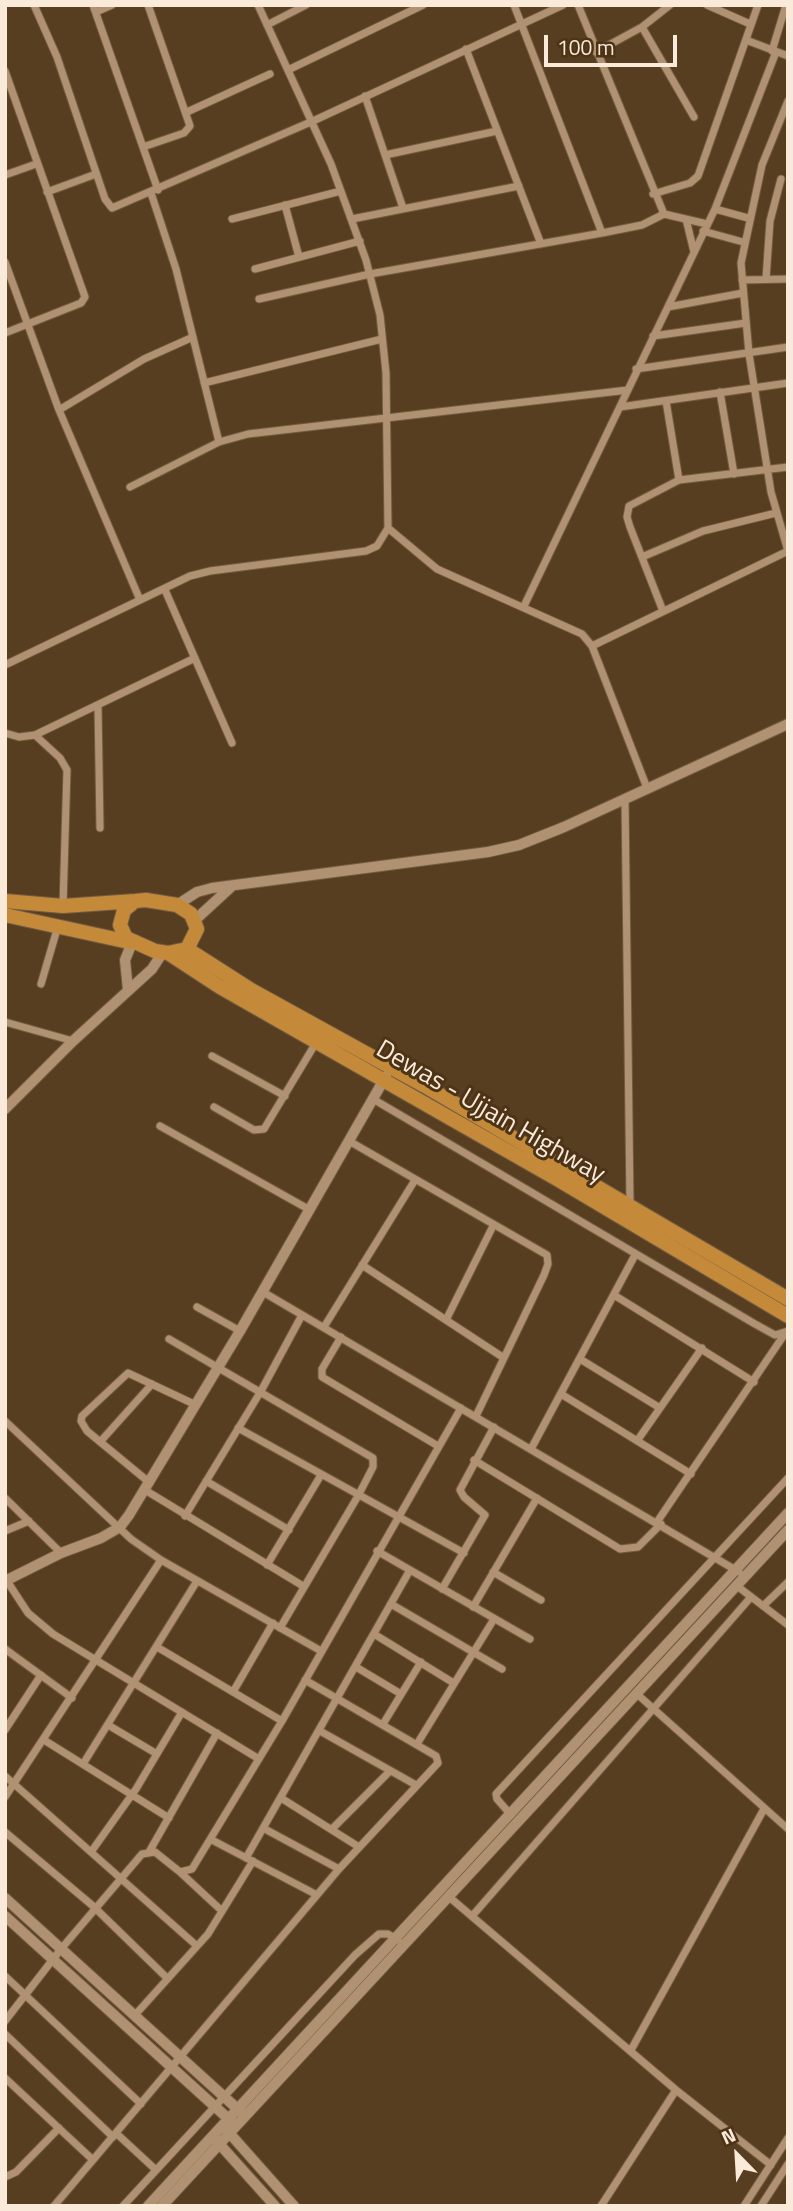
<!DOCTYPE html>
<style>
body{margin:0}
#map{position:relative;width:793px;height:2211px;overflow:hidden;background:#583e21;font-family:"Titillium Web",sans-serif}
canvas{display:block}
.frame{position:absolute;inset:0;border:7px solid #faeada;pointer-events:none}
.north{position:absolute;left:702px;top:2120px;width:70px;height:70px;-webkit-text-stroke:5px #4d3417;paint-order:stroke;rotate:336deg;font-size:19px;font-weight:700;line-height:28px;text-align:center;color:#faeada}
.north::after{content:'';display:block;margin:auto;width:24px;height:32px;background:#faeada;clip-path:polygon(50% 0,100% 100%,50% 72%,0 100%)}
.scale{position:absolute;left:544px;top:35px;width:133px;height:32px;box-sizing:border-box;border:4px solid #faeada;border-top:0;padding-left:9px;font-size:21px;line-height:24px;white-space:nowrap;color:#faeada;-webkit-text-stroke:5px #4d3417;paint-order:stroke}
</style>
<div id="map">
<canvas width="793" height="2211"></canvas>
<div class="frame"></div>
<div class="north">N</div>
<div class="scale">100 m</div>
</div>
<script>
const context = document.querySelector('canvas').getContext('2d');
context.lineJoin = 'round';
const shape = rows => new Path2D(rows.map(r => 'M' + r).join(''));
function stroke(path, color, width, dash) { context.strokeStyle = color; context.lineWidth = width; context.lineCap = dash ? 'butt' : 'round'; context.setLineDash(dash || []); context.stroke(path); }
function drawText(font, color, halo, rows, align = 'center') {
  context.font = font + ' "Titillium Web",sans-serif'; context.lineWidth = 6; context.setLineDash([]); context.textBaseline = 'middle'; context.strokeStyle = halo; context.fillStyle = color; for (const [text, x, y, turn = 0] of rows) {
    context.save(); context.translate(x, y); context.rotate((+turn || 0) * Math.PI / 180); context.textAlign = isNaN(turn) ? turn : align; if (halo) context.strokeText(text, 0, 0); context.fillText(text, 0, 0); context.restore();
  }
}
const minor = shape([
 [34,5,57,57,105,199,112,208,313,121,563,5],
 [93,5,158,190],
 [578,5,664,214],
 [707,5,750,24],
 [96,12,112,5],
 [267,25,306,5],
 [642,27,694,117],
 [746,40,788,56],
 [466,49,541,244],
 [772,51,786,5],
 [596,52,642,27,670,5],
 [288,70,423,5],
 [5,71,85,297,81,303,5,333],
 [365,96,403,208],
 [788,101,762,165,741,263,749,354,771,492,788,551],
 [187,112,270,74],
 [143,147,184,133,190,126,148,5],
 [385,155,497,131],
 [5,175,36,164],
 [47,192,96,174],
 [151,193,176,269,219,442],
 [653,194,690,183,698,176,758,5],
 [285,205,299,257],
 [715,209,748,218],
 [232,219,341,191],
 [352,219,519,186],
 [686,219,694,252],
 [703,231,743,242],
 [602,233,642,225,664,214,707,224],
 [5,262,59,410,140,600],
 [255,269,360,241],
 [766,279,770,221,781,179],
 [742,280,788,279],
 [259,299,370,274,602,233,514,5],
 [668,307,743,293],
 [653,336,746,323],
 [636,369,788,347],
 [204,383,382,339],
 [720,392,734,474],
 [666,401,679,480],
 [620,407,788,383],
 [59,410,144,359,193,337],
 [130,487,219,442,248,434,628,390],
 [388,528,437,569,582,634,592,646,647,788],
 [642,557,703,531,776,513],
 [165,590,232,743],
 [524,606,715,209,776,52],
 [663,611,630,527,627,517,629,506,679,480,788,467],
 [592,646,788,551],
 [5,665,190,576,210,571,366,551,377,546,388,528,386,373,380,315,366,260,331,164,258,5],
 [98,706,100,828],
 [5,733,19,737,35,735,195,658],
 [35,735,60,758,67,770,63,905],
 [625,799,630,1204],
 [41,984,58,926],
 [5,1022,73,1041],
 [212,1056,285,1096],
 [373,1099,755,1324,775,1335,788,1331],
 [214,1107,254,1130,264,1129,317,1041],
 [160,1126,310,1210],
 [349,1141,547,1255,548,1264,544,1275,476,1416],
 [362,1265,504,1358],
 [263,1292,739,1572],
 [614,1295,754,1382],
 [197,1307,240,1331],
 [446,1320,493,1226],
 [324,1327,415,1180],
 [341,1337,322,1369,322,1377,438,1446],
 [169,1339,373,1458,373,1467,358,1496,280,1628],
 [580,1359,660,1408],
 [561,1394,691,1474],
 [5,1421,131,1539,161,1560,321,1651],
 [238,1428,464,1553],
 [637,1441,702,1348],
 [100,1442,152,1384],
 [531,1449,635,1255],
 [474,1460,620,1549,638,1547,661,1524],
 [206,1481,289,1530],
 [150,1483,87,1431,81,1421,82,1416,128,1373,196,1405],
 [145,1490,303,1586],
 [5,1498,61,1553],
 [185,1516,261,1391,302,1315],
 [657,1522,784,1335],
 [5,1531,29,1521],
 [377,1551,530,1639],
 [267,1565,321,1475],
 [493,1572,541,1600],
 [7,1581,28,1613,53,1634,259,1759],
 [737,1586,788,1625],
 [442,1589,485,1515,464,1497,460,1490,494,1427],
 [391,1604,502,1669],
 [763,1606,788,1582],
 [473,1607,537,1498],
 [374,1634,452,1682],
 [157,1647,282,1721],
 [5,1649,72,1698],
 [356,1667,401,1694],
 [233,1692,273,1623],
 [637,1694,788,1829],
 [383,1724,421,1662],
 [108,1725,157,1754],
 [5,1730,41,1675],
 [320,1731,416,1785],
 [44,1740,169,1818],
 [417,1744,494,1619],
 [83,1764,197,1581],
 [5,1776,197,1946],
 [5,1797,161,1560],
 [281,1798,359,1847],
 [511,1815,497,1799,496,1794,788,1478],
 [263,1828,339,1869],
 [332,1829,390,1771],
 [5,1832,93,1906,167,1978],
 [212,1840,317,1895],
 [91,1852,136,1789,182,1712],
 [149,1852,217,1733],
 [246,1858,410,1570],
 [181,1873,222,1911],
 [448,1896,676,2090,771,2165],
 [473,1915,751,1597],
 [5,1976,141,2104],
 [135,2015,208,1934,253,1861],
 [5,2021,61,1949,142,1854,155,1852,180,1872,192,1869,282,1721,461,1408],
 [5,2034,113,2137],
 [631,2050,764,1809],
 [5,2078,93,2160],
 [116,2133,156,2170],
 [5,2177,16,2172,59,2128],
 [54,2206,339,1869,438,1763,436,1756,305,1680],
 [123,2206,355,1955,379,1934,388,1934,398,1940],
 [601,2206,676,2090],
 [744,2206,788,2138],
 [761,2206,788,2164]
]);
const tertiary = shape([
 [177,905,197,892,212,888,488,852,519,845,564,827,788,724],
 [195,920,232,886],
 [128,990,125,960,132,943],
 [5,1109,73,1041,152,969,163,952],
 [5,1581,61,1553,101,1538,120,1527,129,1515,240,1331,386,1076],
 [5,1898,242,2113],
 [5,1916,233,2123],
 [224,2127,294,2206],
 [214,2138,275,2206],
 [148,2206,788,1513],
 [162,2206,788,1530]
]);
const primary = shape([
 [146,900,177,905,191,914,197,929,187,949,168,953,155,951,126,938,120,925,124,910,135,901,146,900],
 [5,901,63,906,135,901],
 [5,915,129,942],
 [187,949,251,990,425,1086,788,1299],
 [168,953,220,987,557,1179,788,1316]
]);
stroke(minor, '#725c41', 9);
stroke(tertiary, '#725c41', 12);
stroke(primary, '#725c41', 16);
stroke(minor, '#b09273', 7);
stroke(tertiary, '#b09273', 10);
stroke(primary, '#c58a39', 14);
drawText('26px', '#faeada', '#4d3417', [
 ["Dewas - Ujjain Highway",490,1113,30]
]);
</script>
